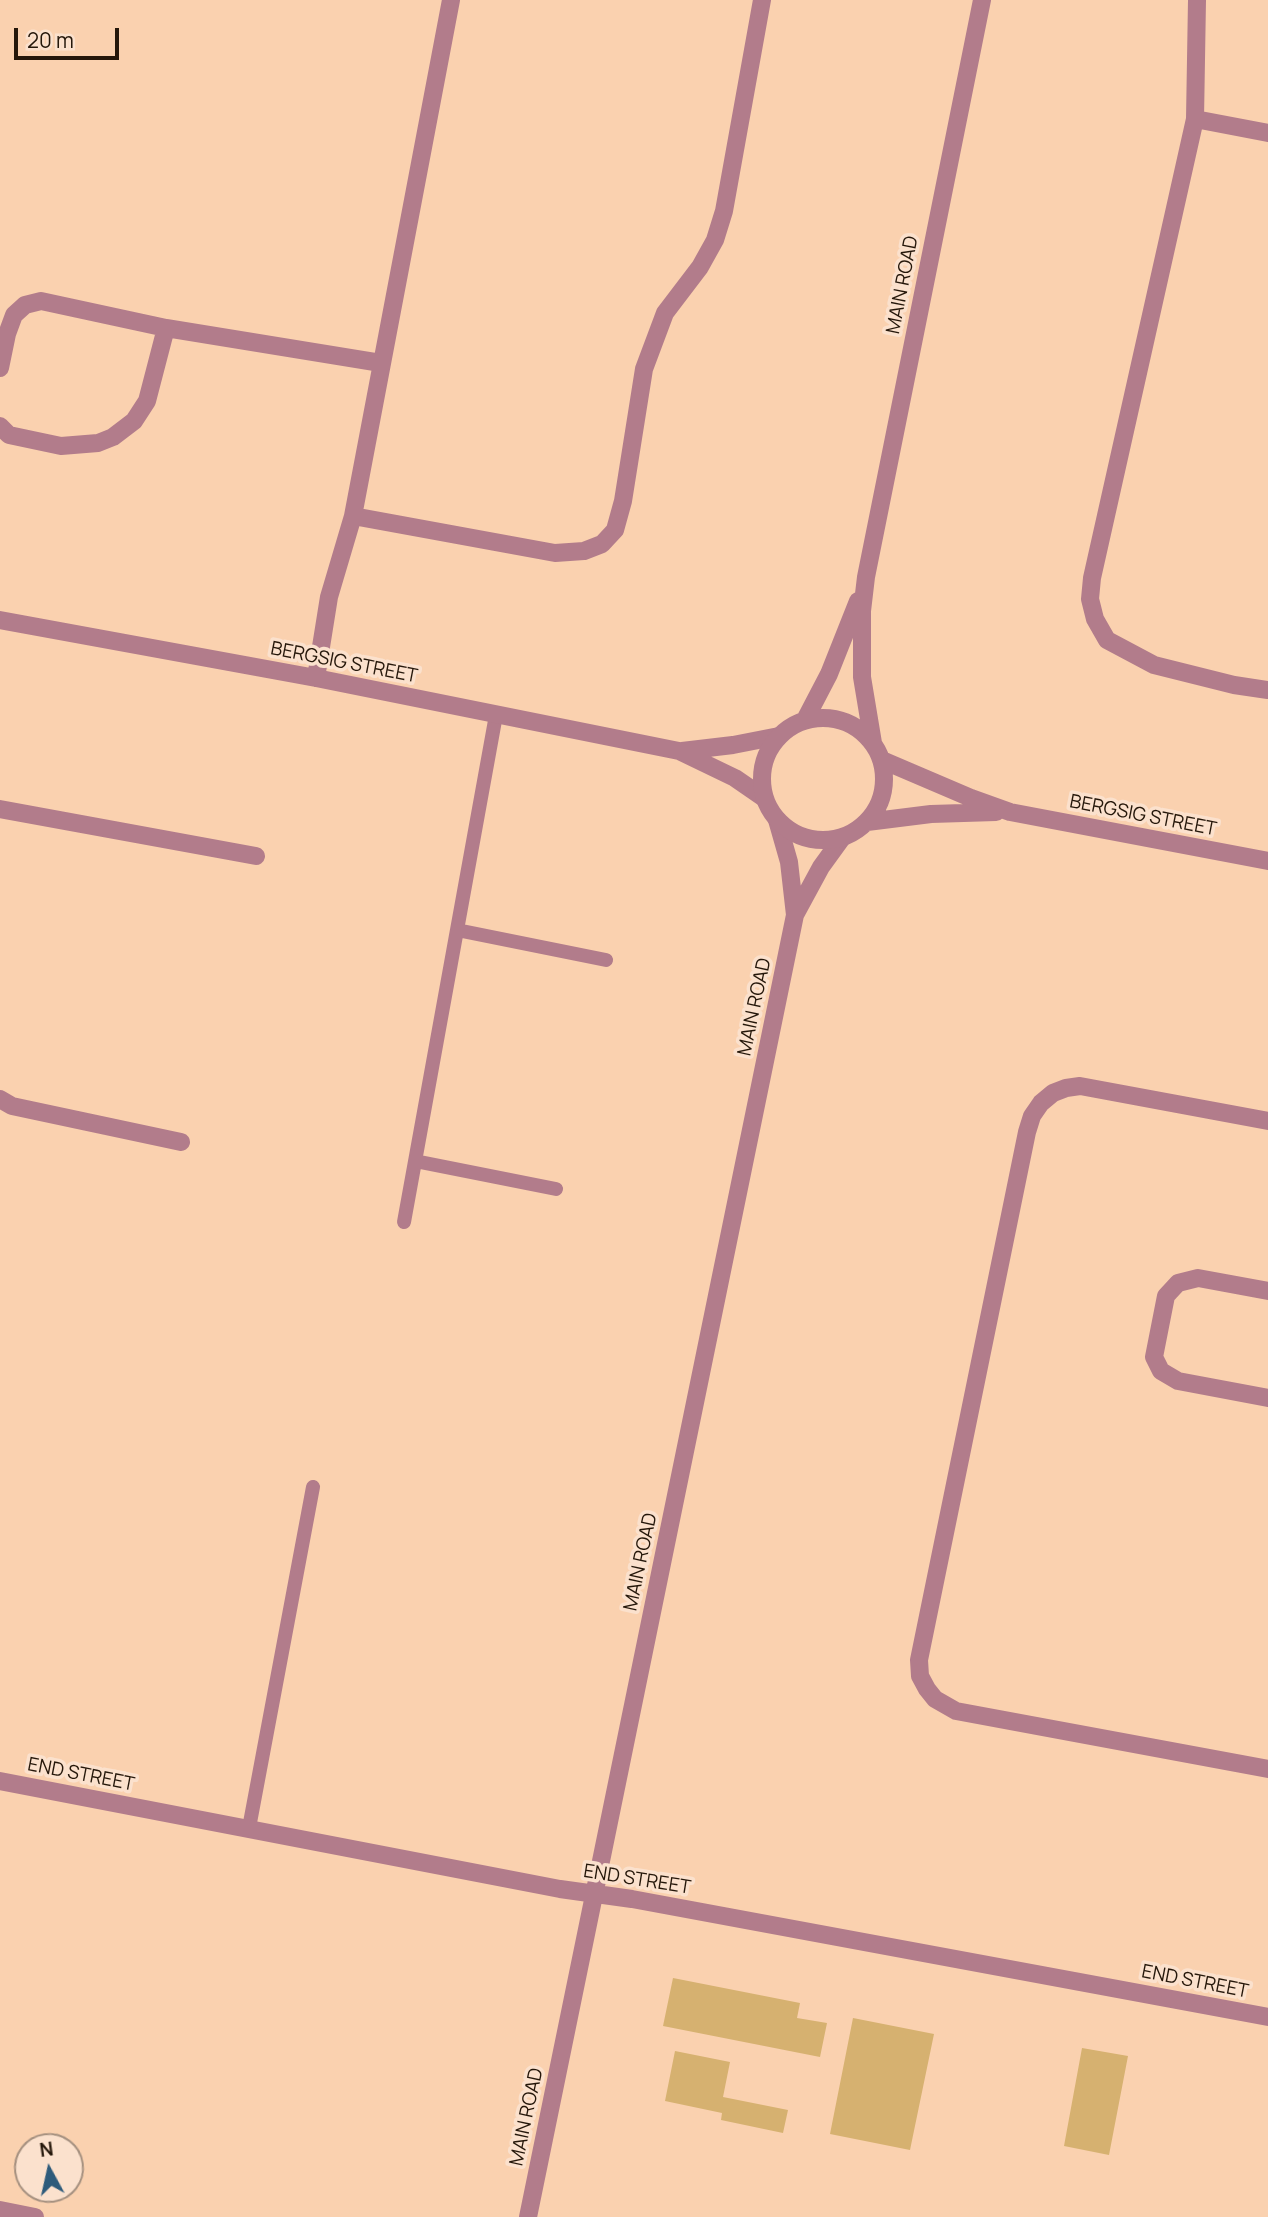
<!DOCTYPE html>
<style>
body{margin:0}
#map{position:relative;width:1268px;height:2217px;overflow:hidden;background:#fad1af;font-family:Manrope,sans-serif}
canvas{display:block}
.north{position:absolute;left:14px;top:2133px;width:70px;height:70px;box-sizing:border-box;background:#fbe1cd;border:2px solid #a5907f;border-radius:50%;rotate:352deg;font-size:19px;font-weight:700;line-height:28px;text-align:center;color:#25170a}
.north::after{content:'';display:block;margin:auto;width:24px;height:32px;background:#2e5b7b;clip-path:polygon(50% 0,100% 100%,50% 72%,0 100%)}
.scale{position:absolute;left:14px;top:28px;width:105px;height:32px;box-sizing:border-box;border:4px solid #25170a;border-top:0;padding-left:9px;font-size:21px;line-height:24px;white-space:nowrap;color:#25170a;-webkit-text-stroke:5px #fbe1cd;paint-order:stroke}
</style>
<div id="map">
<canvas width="1268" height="2217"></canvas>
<div class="north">N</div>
<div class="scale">20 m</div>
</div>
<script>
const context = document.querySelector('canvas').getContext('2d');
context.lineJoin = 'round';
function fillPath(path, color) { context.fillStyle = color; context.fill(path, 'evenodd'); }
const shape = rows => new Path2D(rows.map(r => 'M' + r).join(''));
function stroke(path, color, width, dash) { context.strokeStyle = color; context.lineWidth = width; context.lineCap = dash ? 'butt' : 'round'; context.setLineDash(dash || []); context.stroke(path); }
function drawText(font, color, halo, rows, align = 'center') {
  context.font = font + ' Manrope,sans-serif'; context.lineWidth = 7; context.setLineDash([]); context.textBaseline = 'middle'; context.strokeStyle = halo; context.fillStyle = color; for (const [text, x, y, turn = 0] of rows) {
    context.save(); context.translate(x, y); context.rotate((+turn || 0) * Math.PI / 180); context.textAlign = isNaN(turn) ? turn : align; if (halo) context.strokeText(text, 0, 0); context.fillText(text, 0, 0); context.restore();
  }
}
fillPath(shape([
 [673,1978,800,2003,797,2018,827,2023,820,2057,663,2026],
 [853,2018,934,2034,910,2150,830,2134],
 [1082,2048,1128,2056,1109,2155,1064,2146],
 [675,2051,730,2062,723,2097,788,2110,783,2133,721,2120,722,2113,665,2101]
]), '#d6b170');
stroke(shape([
 [457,930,606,960],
 [415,1161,556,1189],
 [404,1222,496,715],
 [249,1828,313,1487]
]), '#b27c8b', 14);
stroke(shape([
 [1197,0,1195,119,1092,578,1090,599,1095,619,1107,640,1154,665,1234,685,1268,690],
 [1195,119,1268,133],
 [0,368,7,334,14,315,25,305,41,301,166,328,381,363],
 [0,426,9,435,61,446,98,443,113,437,134,421,147,401,166,328],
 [353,516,555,553,584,551,602,544,615,530,623,501,644,369,665,313,700,267,715,240,724,211,762,0],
 [0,620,316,678,679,751,735,778,764,798],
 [316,678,329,597,353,516,451,0],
 [682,751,733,745,779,736],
 [0,809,256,856],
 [795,915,821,867,842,838],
 [0,1099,12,1106,181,1142],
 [1268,1121,1080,1086,1066,1088,1053,1093,1041,1103,1032,1116,1027,1132,919,1660,920,1676,927,1689,935,1699,956,1711,1268,1769],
 [1268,1291,1198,1278,1178,1283,1166,1296,1154,1357,1161,1371,1178,1381,1268,1398],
 [0,1781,560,1889,632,1899,1268,2017],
 [0,2210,35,2217],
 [528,2217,795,915,789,862,777,820]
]), '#b27c8b', 18);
stroke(shape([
 '762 779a61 61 0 1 1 122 0a61 61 0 1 1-122 0Z',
 [805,720,829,674,858,601],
 [873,743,862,677,862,611,866,577,982,0],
 [882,760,971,798,1010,812,1268,861],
 [867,822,931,814,996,812]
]), '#b27c8b', 18);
drawText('19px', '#25170a', '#fbe1cd', [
 ["MAIN ROAD",903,285,-79],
 ["BERGSIG STREET",344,663,11],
 ["BERGSIG STREET",1143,816,11],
 ["MAIN ROAD",755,1007,-78],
 ["MAIN ROAD",641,1562,-78],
 ["END STREET",81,1775,11],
 ["END STREET",637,1880,9],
 ["END STREET",1195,1982,11],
 ["MAIN ROAD",527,2117,-78]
]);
</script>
